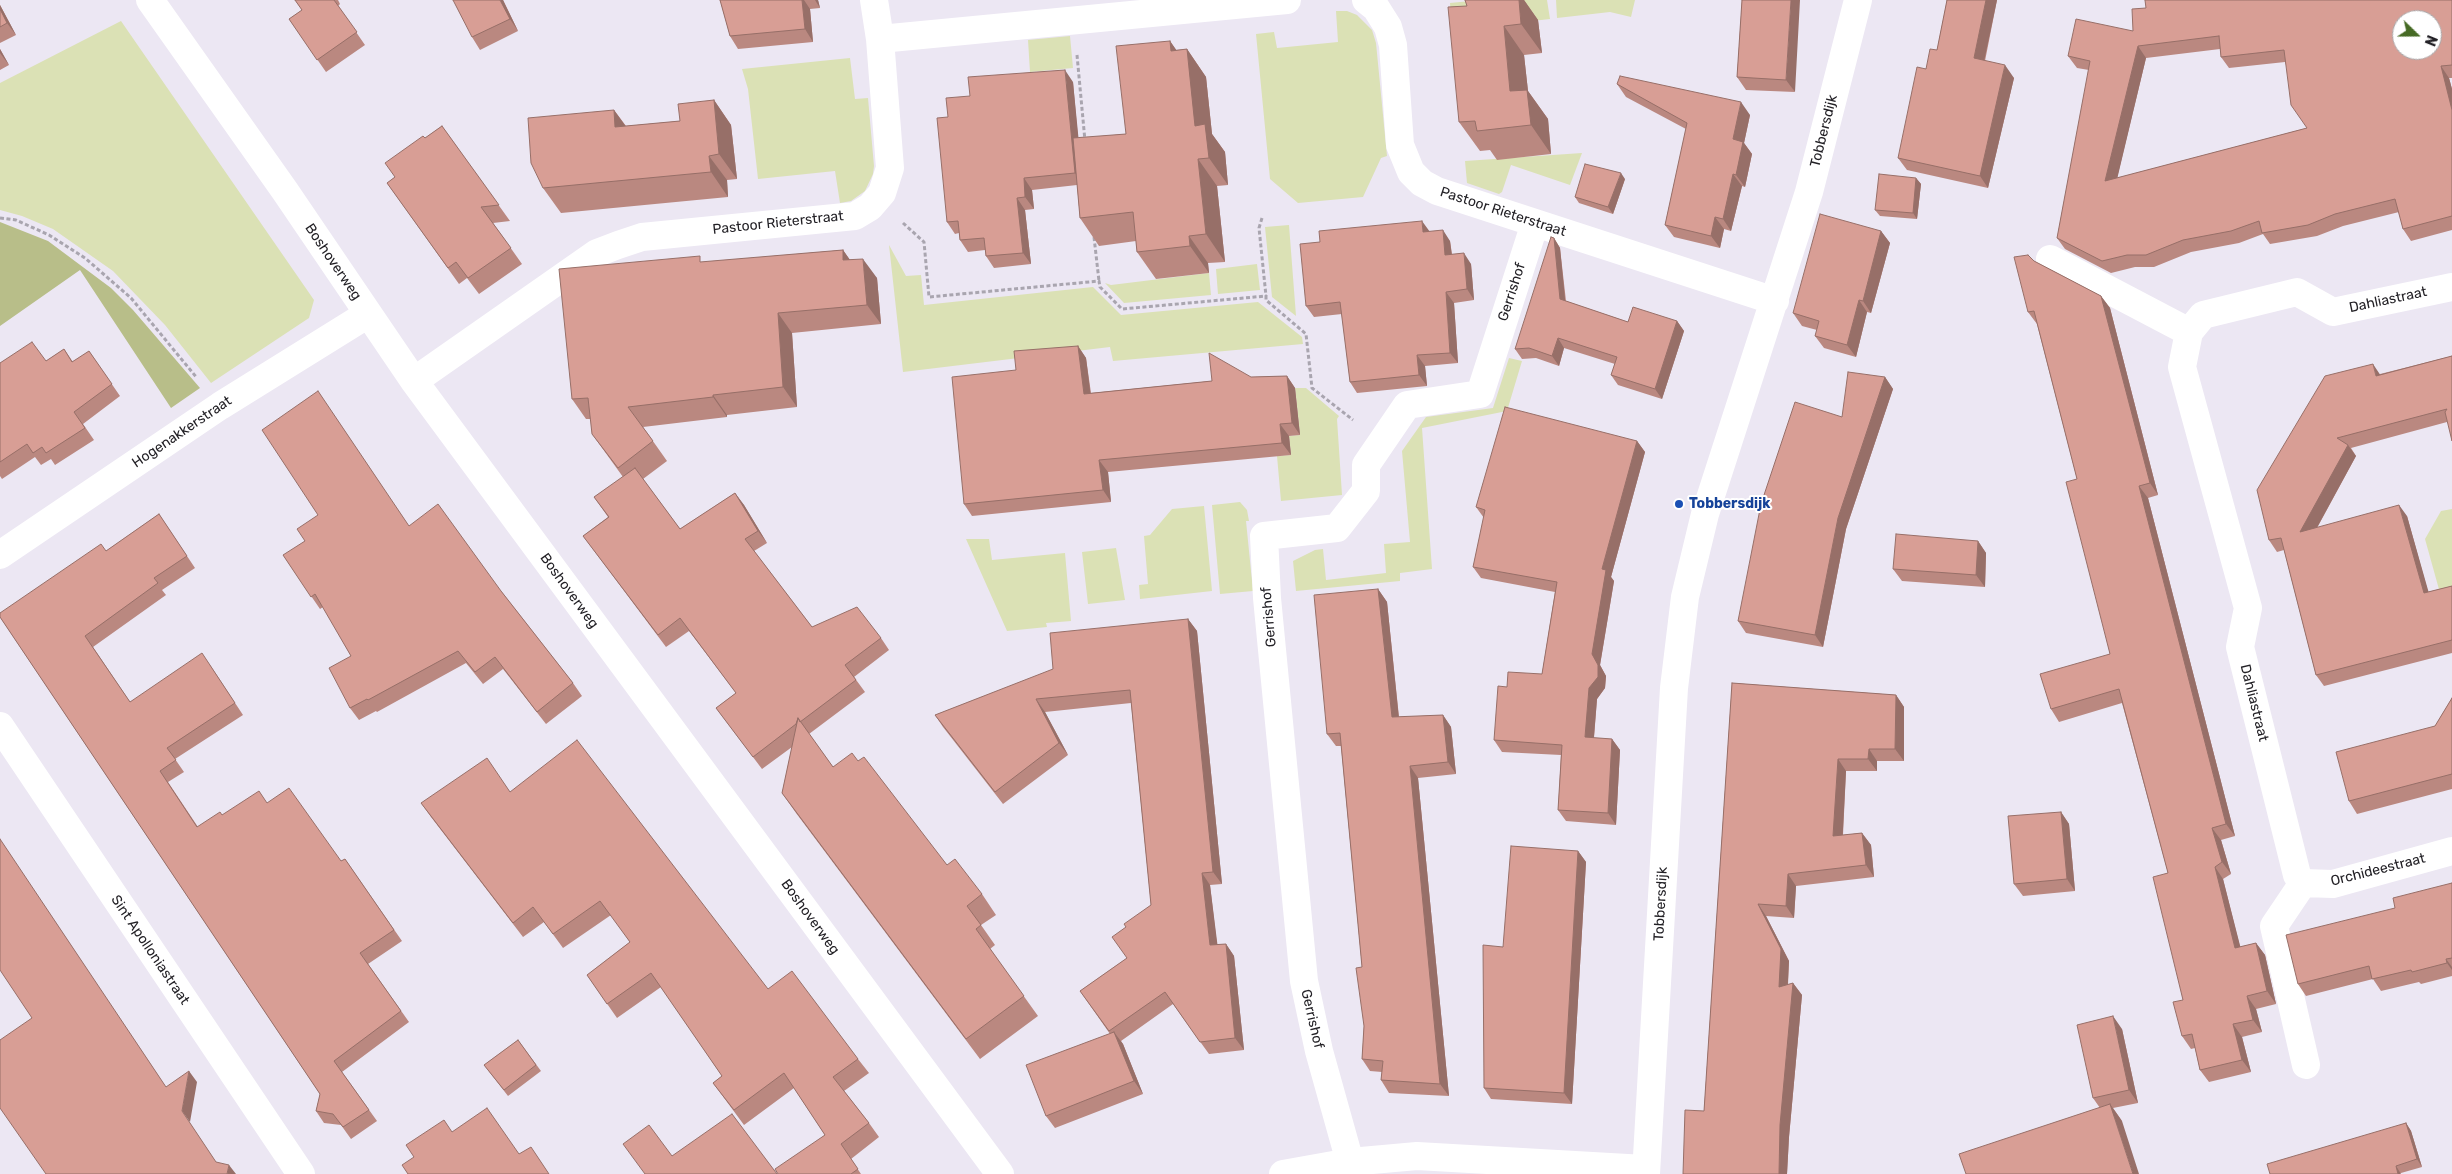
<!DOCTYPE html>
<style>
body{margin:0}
#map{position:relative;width:2452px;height:1174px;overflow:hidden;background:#ece7f3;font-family:Rubik,sans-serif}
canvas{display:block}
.north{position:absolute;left:2392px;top:10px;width:50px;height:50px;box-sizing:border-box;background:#fff;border:1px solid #a7a6a8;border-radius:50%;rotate:112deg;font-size:14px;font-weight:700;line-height:20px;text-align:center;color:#232126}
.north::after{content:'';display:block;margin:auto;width:18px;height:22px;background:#466a24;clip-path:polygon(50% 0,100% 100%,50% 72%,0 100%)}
</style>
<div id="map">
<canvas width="2452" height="1174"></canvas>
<div class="north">N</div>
</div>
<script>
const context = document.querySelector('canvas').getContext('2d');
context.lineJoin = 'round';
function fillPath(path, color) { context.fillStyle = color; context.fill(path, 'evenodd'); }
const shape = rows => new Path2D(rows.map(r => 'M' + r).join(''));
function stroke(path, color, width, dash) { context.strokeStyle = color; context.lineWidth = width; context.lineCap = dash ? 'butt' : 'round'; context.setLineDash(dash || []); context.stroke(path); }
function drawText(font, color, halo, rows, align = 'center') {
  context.font = font + ' Rubik,sans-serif'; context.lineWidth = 4; context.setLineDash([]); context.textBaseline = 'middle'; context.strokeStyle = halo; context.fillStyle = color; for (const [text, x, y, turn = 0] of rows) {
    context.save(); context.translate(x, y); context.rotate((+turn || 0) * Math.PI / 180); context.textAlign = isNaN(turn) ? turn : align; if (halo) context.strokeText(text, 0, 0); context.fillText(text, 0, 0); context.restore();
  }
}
fillPath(shape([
 [1481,0,1547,0,1550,19,1452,30,1450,3],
 [1556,0,1635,0,1631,17,1610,12,1557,18],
 [1336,11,1347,11,1357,15,1372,30,1376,43,1387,156,1381,158,1363,197,1298,203,1270,179,1256,34,1274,32,1277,48,1338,42],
 [121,21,314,300,309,318,211,383,165,325,113,271,53,229,22,216,0,210,0,83],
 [1070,36,1073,68,1030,72,1028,40],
 [850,58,855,99,868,98,874,166,873,174,865,191,851,201,840,203,835,171,758,179,748,89,742,69],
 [1582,153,1570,185,1511,165,1502,192,1499,194,1467,183,1465,161],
 [1289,225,1296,316,1272,297,1265,227],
 [889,245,906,276,921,275,924,305,1093,287,1121,315,1258,302,1302,337,1303,344,1113,361,1110,347,903,372],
 [1257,264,1260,290,1218,294,1216,269],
 [1209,273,1211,295,1124,303,1105,283,1111,285],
 [1509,358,1522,361,1507,411,1422,428,1432,569,1400,573,1400,581,1296,591,1293,561,1315,550,1323,549,1326,580,1386,573,1384,544,1410,542,1402,451,1426,417,1493,408],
 [1295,388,1306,388,1339,416,1337,419,1342,495,1281,501,1277,456,1291,455,1289,436,1300,435],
 [1240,502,1247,510,1249,521,1246,521,1253,591,1220,594,1212,505],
 [1204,506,1212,591,1140,599,1139,585,1148,584,1144,536,1150,535,1172,509],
 [2452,509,2452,590,2440,593,2425,539,2441,511],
 [966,539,989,539,992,560,1065,553,1071,621,1046,623,1047,627,1007,631],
 [1116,548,1125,600,1088,604,1082,552]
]), '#dbe1b5');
fillPath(shape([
 [0,222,48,241,111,288,133,310,200,388,171,408,80,270,0,326]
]), '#b8be89');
stroke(shape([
 [1077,55,1085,141],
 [0,218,16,220,49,235,85,258,131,298,197,378],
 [1262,218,1259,228,1266,296],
 [903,223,924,242,929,297,1099,281,1100,287,1122,309,1266,296,1266,300,1306,334,1312,388,1353,420],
 [1094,237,1099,281]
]), '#a9a5af', 3, [4, 2.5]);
stroke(shape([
 [150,0,285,191,414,381,1000,1174],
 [874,0,880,39],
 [1366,0,1376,8,1388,27,1393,45,1400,145,1411,172,1422,183,1437,191,1775,301],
 [2050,259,2189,332],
 [414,381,597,253,618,245,642,237,855,216,870,207,882,193,890,168,880,39,1287,0],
 [0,555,220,406,368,314],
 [0,726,301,1174],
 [2303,883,2333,884,2452,851],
 [2306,1065,2274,926,2303,883,2297,875,2240,647,2248,608,2182,367,2189,332,2203,315,2297,292,2333,312,2452,287],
 [1350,1162,1319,1051,1304,981,1267,598,1264,536,1337,528,1366,491,1366,465,1407,405,1480,394,1535,223],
 [1283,1174,1350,1162,1417,1156,1645,1169],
 [1646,1174,1674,688,1685,597,1705,514,1809,192,1858,0]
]), '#fff', 28);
fillPath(shape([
 [295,0,338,0,340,4,338,6,365,45,326,72,289,19,302,10],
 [503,0,518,31,480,50,472,37],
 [720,0,818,0,820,8,810,9,813,42,738,49,730,36],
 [1465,0,1524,0,1538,20,1542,53,1524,55,1528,91,1548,119,1551,154,1497,160,1490,150,1480,151,1459,122,1467,6],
 [1742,0,1795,92,1746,90,1737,77],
 [1947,0,1997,0,1985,61,2014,78,1988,188,1907,170,1898,158,1926,69,1937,50],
 [2452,0,2452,78,2449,78,2452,89,2452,230,2411,241,2403,229,2399,212,2343,226,2317,236,2270,244,2263,234,2239,243,2191,252,2154,267,2135,267,2111,273,2065,249,2057,238,2089,70,2077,68,2068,56,2133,31,2146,8],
 [2220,49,2221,57,2229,68,2285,62,2307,128,2117,178,2146,58],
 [0,5,16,35,0,43],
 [1170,41,1176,50,1187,49,1206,77,1212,134,1225,152,1228,185,1217,186,1225,262,1208,263,1209,273,1156,279,1137,252,1136,241,1099,246,1080,218,1077,185,1032,190,1034,209,1025,210,1031,264,994,268,986,256,985,250,968,252,960,240,959,233,955,234,947,222,948,117,1073,82,1078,138,1126,134],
 [0,49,9,65,0,70],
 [1617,84,1750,115,1744,143,1752,154,1745,187,1742,186,1731,231,1724,229,1720,248,1674,237,1665,225,1686,129,1626,97],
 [714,100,731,125,737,179,727,180,728,197,561,213,543,188,614,110,626,126,680,121],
 [442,126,510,221,493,223,522,264,479,294,467,278,459,284,387,183,395,177,425,138],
 [1916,178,1921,184,1917,219,1880,216,1875,210],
 [1625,179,1613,214,1579,203,1575,197],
 [1429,231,1450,241,1452,254,1471,264,1474,300,1454,303,1458,363,1425,366,1427,386,1357,393,1350,382,1342,314,1314,317,1306,306,1320,242],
 [1881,231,1890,243,1871,313,1867,312,1856,357,1824,348,1815,336,1817,330,1802,326,1793,313],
 [1554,238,1560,248,1566,301,1628,322,1677,321,1684,331,1662,399,1618,385,1611,375,1615,364,1564,348,1559,366,1536,358,1522,359,1515,349],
 [843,250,850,260,877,278,881,324,792,333,797,407,727,415,727,417,643,427,667,461,643,479,680,529,735,493,744,505,767,543,754,551,812,627,881,638,889,650,854,677,865,692,809,734,833,767,858,761,947,865,982,894,996,915,981,925,995,945,990,949,1038,1016,980,1059,796,813,782,793,792,747,762,769,716,708,736,693,689,631,666,647,583,536,608,517,594,497,623,477,592,434,591,419,586,419,572,399,704,262],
 [2034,261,2101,296,2110,308,2158,495,2148,498,2235,836,2221,840,2231,874,2223,879,2240,947,2256,943,2265,955,2276,1004,2256,1009,2262,1032,2242,1037,2251,1072,2209,1082,2200,1070,2195,1048,2191,1049,2182,1036,2183,1000,2168,873,2122,703,2059,722,2051,709,2110,654,2077,479,2037,324,2028,312],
 [1078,346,1086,358,1091,393,1251,377,1287,376,1295,388,1300,435,1289,436,1291,455,1108,472,1111,502,972,516,964,504,1016,370],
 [64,349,73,362,89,351,120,396,83,424,94,440,55,465,51,459,41,465,35,457,2,479,0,476,0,363,46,361],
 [2452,356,2447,422,2351,448,2356,456,2317,528,2407,516,2428,592,2452,586,2452,653,2324,686,2316,675,2284,550,2277,552,2269,540,2380,374],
 [1885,377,1893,389,1846,529,1823,647,1746,633,1738,621,1842,417],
 [1637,441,1645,452,1611,577,1614,581,1600,665,1606,676,1605,688,1597,699,1594,738,1612,739,1620,750,1616,825,1566,821,1558,810,1561,755,1502,752,1494,740,1507,687,1542,674,1555,592,1481,578,1473,567,1484,518,1476,507],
 [159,514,195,568,162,590,166,595,93,647,130,702,210,665,243,715,175,759,184,772,168,782,198,827,223,815,267,803,341,861,345,859,402,941,368,964,409,1022,342,1072,377,1121,351,1139,341,1125,324,1123,316,1111,320,1094,0,617,106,551],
 [409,526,501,591,573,683,582,696,546,724,503,669,483,684,466,663,377,712,376,711,359,720,350,708,351,656,323,607,320,609,283,555],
 [1978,541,1986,553,1985,587,1902,581,1893,569],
 [1378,589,1387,602,1399,717,1443,715,1451,727,1456,774,1418,778,1449,1096,1389,1093,1381,1080,1382,1072,1370,1071,1362,1059,1364,1026,1362,967,1341,746,1336,746,1327,734],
 [1188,619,1197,631,1222,884,1210,885,1217,945,1226,944,1234,956,1244,1050,1209,1054,1173,1004,1121,1041,1123,1044,1143,1094,1055,1128,1046,1116,1110,1034,1080,991,1127,958,1126,927,1151,905,1131,703,1045,712,1068,755,1003,804,943,727,935,715],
 [1732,683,1896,695,1904,707,1904,761,1877,761,1877,771,1846,771,1843,835,1862,833,1871,845,1874,877,1796,886,1794,918,1766,916,1789,961,1788,985,1793,983,1802,995,1789,1137,1787,1174,1683,1174,1704,1111],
 [2452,698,2452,789,2357,814,2349,801,2435,726],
 [510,792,858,1059,869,1073,844,1091,869,1123,879,1137,851,1159,861,1174,778,1174,825,1135,794,1088,744,1125,713,1083,722,1076,661,987,617,1018,587,975,630,942,611,915,563,948,544,922,523,937,431,817,421,803],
 [2061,812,2069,824,2075,891,2023,896,2014,884],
 [1578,851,1586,862,1572,1104,1491,1099,1484,1088,1503,947],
 [2452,883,2452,976,2421,984,2419,982,2381,991,2373,979,2306,996,2298,984,2395,908],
 [2122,1029,2138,1103,2113,1108,2122,1121,2100,1108,2093,1098],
 [518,1040,541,1071,508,1096,484,1065],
 [2406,1123,2411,1131,2422,1167,2401,1173,2270,1174]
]), '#ba8880');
fillPath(shape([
 [500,0,503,0,518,31,510,19],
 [802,0,804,0,810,9,813,42,805,29],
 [815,0,818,0,820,8],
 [1519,0,1524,0,1538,20,1542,53,1521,24],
 [1791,0,1800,0,1795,92,1786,80],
 [1986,0,1997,0,1982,71,1974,58],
 [0,5,16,35,7,23,0,9],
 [1504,26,1524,55,1528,91,1548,119,1551,154,1531,125,1510,91],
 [1170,41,1189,68,1187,49,1206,77,1212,134,1225,152,1228,185,1209,158,1195,126,1171,51],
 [2138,46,2146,58,2114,192,2105,181],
 [0,49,9,65,0,53],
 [2005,65,2014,78,1988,188,1980,176],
 [2441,66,2449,78,2452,89,2452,110],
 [1065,70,1073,82,1083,184,1075,173],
 [714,100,731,125,737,179,719,154],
 [1741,102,1750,115,1744,143,1752,154,1745,187,1736,175,1733,139],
 [614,110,632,135,615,127],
 [709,156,727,180,728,197,711,172],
 [1198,159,1217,186,1225,262,1206,234],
 [1621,173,1625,179,1613,214,1608,207],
 [1733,174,1742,186,1731,231,1723,219],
 [1024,178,1032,190,1034,209,1025,197],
 [1916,178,1921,184,1917,219,1913,213],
 [1017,198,1025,210,1031,264,1023,253],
 [1715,217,1724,229,1720,248,1711,236],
 [1422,221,1430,232,1423,232],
 [1443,230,1450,241,1453,265,1445,255],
 [1881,231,1890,243,1871,313,1863,301],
 [1189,236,1208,263,1209,273,1190,246],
 [1554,238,1560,248,1566,309,1560,299],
 [843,250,857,270,843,260],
 [1464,253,1471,264,1474,300,1467,289],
 [863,259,877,278,881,324,867,305],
 [1446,292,1454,303,1458,363,1450,353],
 [2101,296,2110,308,2158,495,2150,483],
 [1859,300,1867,312,1856,357,1847,345],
 [778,313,792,333,797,407,783,387],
 [1677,321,1684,331,1662,399,1655,389],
 [1558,338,1564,348,1559,366,1552,356],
 [1078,346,1086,358,1092,406,1084,394],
 [1417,355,1425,366,1427,386,1419,375],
 [2373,364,2381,376,2376,376],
 [1287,376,1295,388,1300,435,1292,423],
 [1885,377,1893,389,1846,529,1823,647,1815,635,1838,518],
 [713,395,727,415,727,417,713,397],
 [1280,424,1289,436,1291,455,1282,443],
 [1637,441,1645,452,1611,577,1614,581,1600,665,1606,676,1605,688,1597,699,1593,748,1585,737,1592,654,1602,569],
 [2348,445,2356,456,2308,544,2300,532],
 [1099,460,1108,472,1111,502,1103,490],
 [2139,486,2148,498,2235,836,2226,824],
 [735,493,744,505,767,543,758,531],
 [2399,505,2407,516,2432,604,2424,593],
 [1978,541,1986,553,1985,587,1976,575],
 [1378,589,1387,602,1400,729,1392,717],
 [1188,619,1197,631,1222,884,1213,872],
 [1896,695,1904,707,1904,761,1895,749],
 [1036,699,1045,712,1068,755,1059,743],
 [1443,715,1451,727,1456,774,1448,762],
 [1612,739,1620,750,1616,825,1608,813],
 [1869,749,1877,761,1877,771,1868,759],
 [1838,759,1846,771,1842,848,1833,836],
 [1410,766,1418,778,1449,1096,1440,1084],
 [2061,812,2069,824,2075,891,2067,879],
 [2212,828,2221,840,2231,874,2222,862],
 [1862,833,1871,845,1874,877,1866,865],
 [1578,851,1586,862,1572,1104,1564,1093],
 [2215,867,2223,879,2244,961,2235,948],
 [1202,873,1210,885,1219,957,1210,945],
 [1788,874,1796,886,1794,918,1786,906],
 [1758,904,1766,916,1789,961,1787,999,1779,987],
 [2256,943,2265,955,2276,1004,2267,991],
 [1226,944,1234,956,1244,1050,1235,1038],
 [2446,959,2452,967,2452,970,2447,963],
 [1793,983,1802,995,1789,1137,1787,1174,1779,1174,1780,1125],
 [2247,996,2256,1009,2262,1032,2253,1020],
 [2113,1016,2122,1029,2138,1103,2129,1090],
 [2233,1024,2242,1037,2251,1072,2242,1060],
 [1114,1032,1123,1044,1143,1094,1134,1081],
 [189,1071,197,1082,190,1122,182,1111],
 [2110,1104,2122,1121,2139,1174,2133,1174],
 [2406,1123,2411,1131,2422,1167,2417,1159],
 [229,1165,236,1174,227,1174],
 [2396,1166,2401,1174,2398,1174]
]), '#976f68');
const building = shape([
 [295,0,334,0,357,32,317,60,289,19,302,10,295,0],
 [453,0,500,0,510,19,472,37,453,0],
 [720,0,802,0,805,29,730,36,720,0],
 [1465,0,1519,0,1521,24,1504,26,1510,91,1527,90,1531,125,1477,131,1475,121,1459,122,1448,7,1467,6,1465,0],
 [1742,0,1791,0,1786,80,1737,77,1742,0],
 [1947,0,1986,0,1974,58,2005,65,1980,176,1898,158,1917,67,1926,69,1930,49,1937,50,1947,0],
 [2145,0,2452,0,2452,65,2441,66,2452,110,2452,216,2403,229,2395,199,2335,214,2308,225,2262,233,2259,221,2231,231,2183,240,2146,255,2127,255,2102,261,2057,238,2090,61,2068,56,2076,19,2133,31,2132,9,2146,8,2145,0],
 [2402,20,2432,20,2432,50,2402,50,2402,20],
 [2219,36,2221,57,2284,50,2291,105,2307,128,2105,181,2138,46,2219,36],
 [0,9,7,23,0,27,0,9],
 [1170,41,1171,51,1187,49,1195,126,1205,124,1209,158,1198,159,1206,234,1189,236,1190,246,1137,252,1133,212,1080,218,1073,138,1126,134,1116,46,1170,41],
 [1065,70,1075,173,1024,178,1025,197,1017,198,1023,253,986,256,984,238,960,240,958,221,947,222,937,118,948,117,946,98,970,96,968,77,1065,70],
 [1620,76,1741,102,1733,139,1743,142,1736,175,1733,174,1723,219,1715,217,1711,236,1665,225,1687,123,1617,84,1620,76],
 [714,100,719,154,709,156,711,172,543,188,531,163,528,118,614,110,615,127,680,121,678,104,714,100],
 [442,126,499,205,481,207,511,248,468,278,456,262,448,268,387,183,395,177,385,163,423,136,425,138,442,126],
 [1585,164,1621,173,1608,207,1575,197,1585,164],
 [1879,174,1916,178,1913,213,1875,210,1879,174],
 [1820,214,1881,231,1863,301,1859,300,1847,345,1815,336,1819,321,1793,313,1820,214],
 [1422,221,1423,232,1443,230,1445,255,1464,253,1467,289,1446,292,1450,353,1417,355,1419,375,1350,382,1340,302,1306,306,1300,244,1320,242,1319,231,1422,221],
 [1551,237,1554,238,1560,299,1628,322,1633,307,1677,321,1655,389,1611,375,1617,357,1558,338,1552,356,1529,348,1515,349,1551,237],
 [843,250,843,260,863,259,867,305,778,313,783,387,713,395,713,397,628,407,653,441,618,468,592,434,588,398,572,399,559,269,700,256,700,262,843,250],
 [2028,255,2034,261,2101,296,2150,483,2139,486,2226,824,2212,828,2222,862,2215,867,2235,948,2256,943,2267,991,2247,996,2253,1020,2233,1024,2242,1060,2200,1070,2192,1034,2182,1036,2173,1002,2183,1000,2153,877,2168,873,2119,689,2051,709,2040,674,2110,654,2066,482,2077,479,2034,311,2028,312,2014,257,2028,255],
 [32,342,46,361,64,349,72,362,89,351,112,384,74,412,85,428,46,453,42,447,33,453,27,444,0,462,0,363,32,342],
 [1078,346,1084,394,1212,381,1209,353,1251,377,1287,376,1292,423,1280,424,1282,443,1099,460,1103,490,964,504,952,377,1016,370,1014,351,1078,346],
 [2452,356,2452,441,2445,412,2447,409,2337,438,2348,445,2300,532,2399,505,2424,593,2452,586,2452,640,2316,675,2281,538,2269,540,2257,490,2325,376,2373,364,2376,376,2452,356],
 [1848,372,1885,377,1838,518,1815,635,1738,621,1761,504,1795,402,1842,417,1848,372],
 [318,391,409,526,438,504,501,591,573,683,537,712,495,657,475,672,458,651,368,700,367,699,350,708,329,668,351,656,315,594,311,597,283,555,305,541,297,529,318,515,262,430,318,391],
 [1505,407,1637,441,1602,569,1606,570,1592,654,1598,665,1598,677,1589,688,1585,737,1612,739,1608,813,1558,810,1562,745,1494,740,1498,686,1507,687,1508,672,1542,674,1557,582,1473,567,1485,510,1476,507,1505,407],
 [635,468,680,529,735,493,758,531,745,539,812,627,857,607,881,638,845,665,856,680,800,722,798,718,796,724,753,757,716,708,736,693,680,618,658,635,583,536,609,517,594,497,635,468],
 [159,514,187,556,154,578,158,583,85,636,130,702,202,653,235,703,167,748,176,760,160,771,197,827,220,812,222,815,259,791,267,803,289,788,341,861,345,859,394,930,360,953,401,1011,334,1061,369,1110,343,1127,333,1114,316,1111,320,1094,0,617,0,613,101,544,106,551,159,514],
 [1896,534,1978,541,1976,575,1893,569,1896,534],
 [1378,589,1392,717,1443,715,1448,762,1410,766,1440,1084,1381,1080,1383,1061,1362,1059,1364,1026,1356,968,1362,967,1340,733,1327,734,1314,595,1378,589],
 [1188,619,1213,872,1202,873,1210,945,1226,944,1235,1038,1200,1042,1165,992,1109,1031,1080,991,1127,958,1112,937,1126,927,1124,924,1151,905,1130,690,1036,699,1059,743,995,792,935,715,1053,669,1050,633,1188,619],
 [1732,683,1896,695,1895,749,1869,749,1868,759,1838,759,1833,836,1862,833,1866,865,1788,874,1786,906,1758,904,1781,949,1779,987,1793,983,1780,1125,1779,1174,1683,1174,1685,1110,1704,1111,1732,683],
 [2452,698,2452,774,2349,801,2336,752,2435,726,2452,698],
 [798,718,833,767,852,753,858,761,864,757,947,865,955,859,982,894,967,906,981,925,976,929,1024,996,966,1039,782,793,798,718],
 [577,740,768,989,792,971,858,1059,833,1077,869,1123,841,1144,858,1169,851,1174,778,1174,775,1169,825,1135,784,1073,734,1110,713,1083,722,1076,651,973,607,1004,587,975,630,942,600,901,553,934,533,907,513,923,421,803,487,758,510,792,577,740],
 [2061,812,2067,879,2014,884,2008,816,2061,812],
 [0,839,166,1087,189,1071,182,1111,216,1162,229,1165,227,1174,46,1174,0,1108,0,1040,32,1018,0,970,0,839],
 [1511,846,1578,851,1564,1093,1484,1088,1483,945,1503,947,1511,846],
 [2452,883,2452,958,2446,959,2447,963,2412,972,2411,970,2372,979,2369,966,2298,984,2286,935,2395,908,2393,898,2452,883],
 [2113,1016,2129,1090,2093,1098,2077,1025,2113,1016],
 [1114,1032,1134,1081,1046,1116,1026,1065,1114,1032],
 [518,1040,536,1065,504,1090,484,1065,518,1040],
 [2110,1104,2133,1174,1966,1174,1959,1154,2110,1104],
 [487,1108,519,1154,531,1147,549,1174,408,1174,402,1165,414,1157,406,1145,444,1120,452,1132,487,1108],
 [732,1114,777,1174,645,1174,623,1144,649,1125,672,1156,732,1114],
 [2406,1123,2417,1159,2396,1166,2398,1174,2270,1174,2267,1164,2406,1123]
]);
fillPath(building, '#d89e95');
stroke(building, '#976f68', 1);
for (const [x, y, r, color] of [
 [1679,504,5,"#1a4fb4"]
]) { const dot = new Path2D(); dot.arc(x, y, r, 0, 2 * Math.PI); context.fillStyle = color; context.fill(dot); stroke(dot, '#fff', 2); }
drawText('14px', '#232126', '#fff', [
 ["Tobbersdijk",1824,131,-76],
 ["Pastoor Rieterstraat",1503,212,18],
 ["Pastoor Rieterstraat",778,223,-6],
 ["Boshoverweg",333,262,56],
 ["Gerrishof",1512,292,-72],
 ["Dahliastraat",2388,300,-12],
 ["Hogenakkerstraat",182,432,-34],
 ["Boshoverweg",569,591,54],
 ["Gerrishof",1269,617,-95],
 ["Dahliastraat",2254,703,76],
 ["Orchideestraat",2378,870,-14],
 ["Tobbersdijk",1661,904,-87],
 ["Boshoverweg",810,917,54],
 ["Sint Apolloniastraat",150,950,56],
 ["Gerrishof",1312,1019,77]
]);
drawText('bold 14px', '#164399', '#fff', [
 ["Tobbersdijk",1689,504]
], 'left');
</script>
